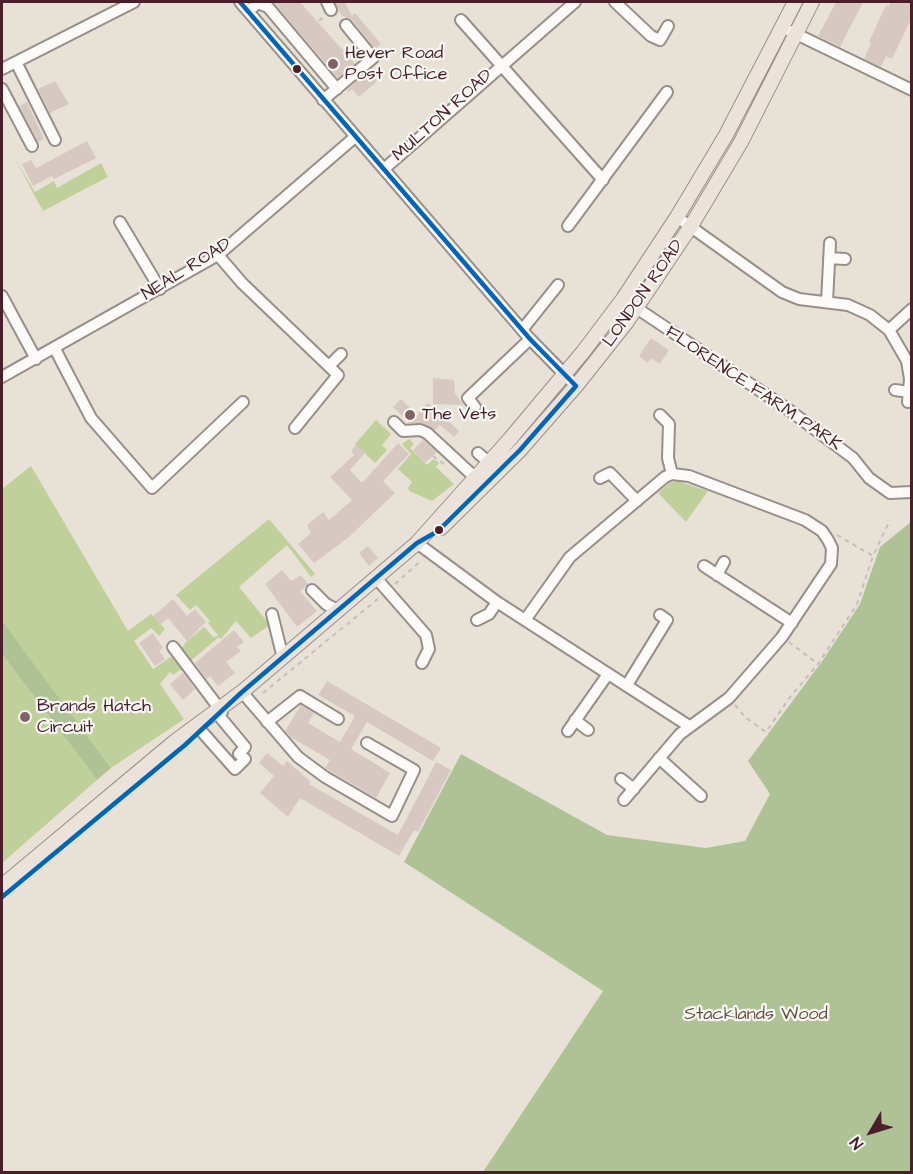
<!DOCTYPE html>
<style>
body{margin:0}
#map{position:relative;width:913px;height:1174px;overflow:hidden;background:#e8e2d6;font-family:"Architects Daughter",sans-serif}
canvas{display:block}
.frame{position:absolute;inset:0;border:3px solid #4a1f2b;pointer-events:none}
.north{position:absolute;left:841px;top:1102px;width:60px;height:60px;-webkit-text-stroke:4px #f6f6f2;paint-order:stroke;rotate:232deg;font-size:16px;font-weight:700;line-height:24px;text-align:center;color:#4a1f2b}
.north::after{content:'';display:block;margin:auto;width:21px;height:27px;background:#4a1f2b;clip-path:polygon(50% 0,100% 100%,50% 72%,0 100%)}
</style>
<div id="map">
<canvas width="913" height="1174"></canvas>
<div class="frame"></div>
<div class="north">N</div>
</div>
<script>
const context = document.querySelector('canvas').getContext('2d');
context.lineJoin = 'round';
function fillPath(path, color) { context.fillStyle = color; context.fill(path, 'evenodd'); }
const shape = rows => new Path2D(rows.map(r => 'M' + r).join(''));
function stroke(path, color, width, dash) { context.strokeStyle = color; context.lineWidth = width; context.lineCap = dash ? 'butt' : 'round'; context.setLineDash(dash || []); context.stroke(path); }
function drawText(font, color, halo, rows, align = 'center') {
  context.font = font + ' "Architects Daughter",sans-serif'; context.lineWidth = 4.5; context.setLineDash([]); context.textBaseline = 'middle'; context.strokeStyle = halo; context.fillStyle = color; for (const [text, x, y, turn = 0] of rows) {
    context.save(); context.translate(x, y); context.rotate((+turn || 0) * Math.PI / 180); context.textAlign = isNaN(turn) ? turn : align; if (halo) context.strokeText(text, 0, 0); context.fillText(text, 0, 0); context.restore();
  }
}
fillPath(shape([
 [15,159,35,192,54,181,57,188,101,163,108,177,43,211],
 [376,420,391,434,382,445,387,450,375,463,355,444],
 [409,439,414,444,410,448,427,465,434,459,439,463,436,467,454,484,432,501,409,491,408,488,412,482,398,469,411,454,402,444],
 [31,466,128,631,151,614,165,629,159,636,151,628,134,641,153,669,172,656,185,672,180,670,173,675,170,672,160,684,184,719,111,768,2,622,2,489],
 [677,481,708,491,686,522,658,493,668,484],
 [269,519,315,574,311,577,287,545,239,587,270,625,251,638,236,621,221,639,219,637,188,663,181,649,187,641,204,627,214,638,218,635,208,623,210,621,196,605,190,610,176,595],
 [2,654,97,780,2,863]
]), '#c0d09b');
fillPath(shape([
 [911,522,911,1172,483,1172,603,991,404,862,461,754,607,835,706,848,745,841,770,794,748,761,823,660,860,604,880,547],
 [2,621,111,768,97,780,2,654]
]), '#afc295');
fillPath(shape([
 [273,2,300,2,355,64,338,78],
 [335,2,345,2,352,16,355,13,381,44,375,49,352,20,341,15],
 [836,2,863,2,840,47,818,36],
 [891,2,912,2,912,17,892,59,886,56,881,67,864,59,871,43,869,42,886,5,888,7],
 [366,73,368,76,371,74,377,81,374,84,359,97,352,89,349,92,347,90],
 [55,81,69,104,50,113,38,89],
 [27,102,44,139,38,142,19,106],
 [87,141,96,158,54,179,52,176,33,186,22,164,31,160,36,168],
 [651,338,669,350,660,364,651,358,648,363,639,356],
 [433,378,454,380,455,393,463,405,433,404],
 [401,399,417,415,428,403,459,431,454,437,440,425,435,430,422,423,409,423,393,407],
 [423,440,437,452,425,463,413,450],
 [398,443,409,454,383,481,395,493,349,537,314,563,298,544,311,533,307,525,323,512,329,520,352,500,330,477,354,455,351,451,356,445,365,453,350,470,361,482,364,481],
 [368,546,378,558,369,566,359,553],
 [282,570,291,581,301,575,308,584,300,591,317,611,297,627,265,584],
 [173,599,187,616,195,609,206,622,187,641,168,618,160,625,153,616],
 [234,630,244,642,237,647,241,651,226,662,235,673,218,686,210,676,206,679,195,663],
 [153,633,163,648,159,651,165,659,155,666,139,643],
 [183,673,195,689,183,700,170,684],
 [327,681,441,748,433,761,367,722,351,749,390,773,376,798,325,768,330,760,292,738,285,731,301,705,314,713,308,723,340,742,355,716,318,695],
 [267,753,283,766,287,761,311,782,309,784,398,835,436,762,451,770,418,832,414,830,399,856,300,798,288,817,260,793,274,776,259,763]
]), '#d7c9c2');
const minor = shape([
 [240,2,530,339,576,386],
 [327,2,331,10],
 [615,2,651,36,660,40,668,26],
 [248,11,258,3,268,7,337,89],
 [461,20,603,180],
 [790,31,912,90],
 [16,62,55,140],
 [2,69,134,2],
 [2,89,32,146],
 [323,100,373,58,346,25],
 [384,169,575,2],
 [677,217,782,292,799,299,848,305,870,315,889,330,907,361,910,379,908,402],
 [120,222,160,289],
 [568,226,667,92],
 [218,255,242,283,338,375,295,428],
 [829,258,845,259],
 [2,296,36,359],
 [623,299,789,410,853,458,869,478,890,493,912,492],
 [827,302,830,243],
 [522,330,558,285],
 [889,330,912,309],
 [55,349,91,418,152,488,243,402],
 [329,366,341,354],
 [2,377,218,255,355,137],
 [895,390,909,392],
 [475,407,468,398,530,339],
 [660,415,669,424,668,458,672,474],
 [394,422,403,431,420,430,427,433,481,483],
 [478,453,494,467],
 [600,478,610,473,637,501],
 [417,543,497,602,689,726],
 [704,566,792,623],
 [717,575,724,562],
 [377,579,426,635,429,649,422,663],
 [312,590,326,604,339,611],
 [272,614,283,658],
 [477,620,489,614,497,602],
 [525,620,570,557,665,477,672,474,689,476,805,520,822,531,828,540,832,548,831,564,782,637,729,698,680,734,624,800],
 [173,647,222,712],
 [627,685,667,620,660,615],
 [242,692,298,757,325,777,392,816,414,770,367,743],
 [575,720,588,730],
 [267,722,300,696,338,719],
 [196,725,235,769,245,759,239,754,245,747,215,711],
 [568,731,608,674],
 [659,758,701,796],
 [621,779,634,789]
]);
const major = shape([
 [441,528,520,450,576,386,626,323,691,226,741,142,812,2],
 [2,886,173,743,242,692,417,543,510,439,583,352,623,299,677,217,726,135,795,2]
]);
stroke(minor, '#988e8a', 14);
stroke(major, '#988e8a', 16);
stroke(shape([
 [319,21,324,16],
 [433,456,444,464],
 [837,535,873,556,890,520],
 [395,584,422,560],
 [789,642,818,664],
 [263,693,379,598],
 [735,705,745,717,766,732,790,697,818,664,857,604,873,556]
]), '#c3bdbc', 2, [4.5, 4.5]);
stroke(minor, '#fcfbf9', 10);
stroke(major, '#ebe3d9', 14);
stroke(shape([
 [2,897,185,745,242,692,417,543,438,531,520,450,576,386,530,339,240,2]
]), '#0065bd', 4.5);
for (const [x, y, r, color] of [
 [333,64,6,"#816367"],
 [297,69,5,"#4a1f2b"],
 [410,415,6,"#816367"],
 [439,530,5,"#4a1f2b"],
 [25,717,6,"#816367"]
]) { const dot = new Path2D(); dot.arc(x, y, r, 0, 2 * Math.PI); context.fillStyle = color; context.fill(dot); stroke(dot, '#f6f6f2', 2); }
drawText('18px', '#4a1f2b', '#f6f6f2', [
 ["Hever Road",345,54],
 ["Post Office",345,75],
 ["The Vets",422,415],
 ["Brands Hatch",37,707],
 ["Circuit",37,728]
], 'left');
drawText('18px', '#4a1f2b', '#f6f6f2', [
 ["MULTON ROAD",443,116,-42],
 ["NEAL ROAD",187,270,-32],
 ["LONDON ROAD",644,294,-55],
 ["FLORENCE FARM PARK",753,389,34]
]);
drawText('18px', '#64503e', '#f6f6f2', [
 ["Stacklands Wood",756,1015]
]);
</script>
